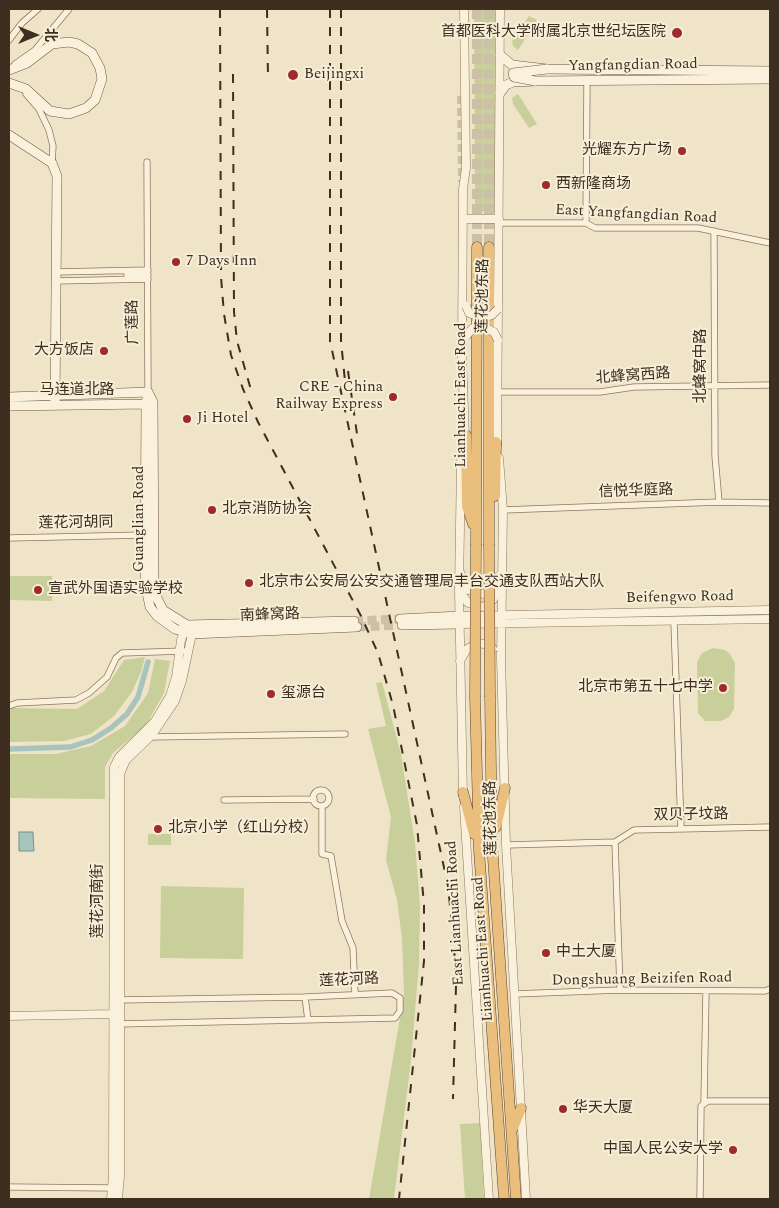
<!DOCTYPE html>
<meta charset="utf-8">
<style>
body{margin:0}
#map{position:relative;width:779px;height:1208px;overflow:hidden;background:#f0e4c8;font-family:Spectral,"Noto Sans SC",serif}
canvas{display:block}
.frame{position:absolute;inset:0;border:10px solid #3d2e20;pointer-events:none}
.north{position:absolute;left:10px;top:10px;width:50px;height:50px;-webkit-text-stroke:4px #f7eed8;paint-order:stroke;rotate:90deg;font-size:14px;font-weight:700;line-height:20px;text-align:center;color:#3d2e20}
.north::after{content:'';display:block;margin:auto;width:18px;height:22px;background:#3d2e20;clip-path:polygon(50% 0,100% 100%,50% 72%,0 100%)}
</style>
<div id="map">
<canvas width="779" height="1208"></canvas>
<div class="frame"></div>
<div class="north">北</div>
</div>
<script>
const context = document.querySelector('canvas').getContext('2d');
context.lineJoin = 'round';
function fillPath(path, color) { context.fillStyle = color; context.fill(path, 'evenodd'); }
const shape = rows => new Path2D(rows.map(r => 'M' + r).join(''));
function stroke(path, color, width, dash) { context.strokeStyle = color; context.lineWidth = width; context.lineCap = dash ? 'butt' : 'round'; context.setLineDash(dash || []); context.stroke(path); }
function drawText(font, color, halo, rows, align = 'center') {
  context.font = font + ' Spectral,"Noto Sans SC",serif'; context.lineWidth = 4; context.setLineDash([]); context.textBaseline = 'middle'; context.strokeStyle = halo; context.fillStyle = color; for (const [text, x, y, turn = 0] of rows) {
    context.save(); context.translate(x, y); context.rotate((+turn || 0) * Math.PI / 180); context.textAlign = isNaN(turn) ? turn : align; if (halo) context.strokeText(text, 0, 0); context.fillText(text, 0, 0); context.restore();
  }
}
fillPath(shape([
 [474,9,495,9,497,203,494,208,486,212,481,211,475,203],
 [529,16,537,20,518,50,513,46,512,41],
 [518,94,537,124,529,128,513,104,512,98],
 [10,576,52,576,52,601,9,600],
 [713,648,725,650,730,654,735,663,734,709,729,717,721,721,705,721,698,713,697,662,702,653],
 [145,657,141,672,132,692,114,716,91,734,64,741,9,742,9,708,77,709,104,691,124,660],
 [155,659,170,661,164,693,146,725,113,753,105,767,105,799,9,798,9,754,55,754,91,746,125,726,148,693],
 [382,682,401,754,415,843,420,905,419,964,411,1060,394,1199,369,1199,404,994,402,939,397,900,386,860,391,817,368,729,386,726,376,683],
 [148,834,171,834,171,845,148,845],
 [161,886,244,888,243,959,160,958],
 [480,1123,484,1199,465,1199,460,1124]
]), '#c9cf9b');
const water = shape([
 [19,832,33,832,34,851,19,851,19,832]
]);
fillPath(water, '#a9c4bc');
stroke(water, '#6f938a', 1);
stroke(shape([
 [9,749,70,747,92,740,111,728,127,714,138,697,148,662]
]), '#a9c4bc', 5.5);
stroke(shape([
 [461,96,462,182]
]), '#ccc0a6', 8, [8, 4]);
stroke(shape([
 [354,621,400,619],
 [357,627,402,625]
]), '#ccc0a6', 9, [9, 4.5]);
stroke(shape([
 [477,9,477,247],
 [489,9,489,247]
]), '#ccc0a6', 10, [10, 5]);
const minor = shape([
 [9,40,22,23,38,9],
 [15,64,35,50,69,9],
 [26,94,39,109,49,130,53,146,52,163],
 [147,162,148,392],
 [499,223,586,223,595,228,698,228,770,243],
 [586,223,587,80],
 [714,231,715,456,719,502],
 [55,272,148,270],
 [127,275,148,275],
 [55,281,148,279],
 [497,392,600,392,634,387,770,385],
 [503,510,719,502,770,503],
 [9,538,144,535],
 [674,622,681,828],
 [9,706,17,703,76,700,89,693,107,677,116,658,122,653,184,651],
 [150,737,345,734],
 '313 798a8 8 0 1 1 16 0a8 8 0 1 1-16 0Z',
 [224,800,314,799],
 [322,806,322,854,331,856,342,921,353,948,355,994],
 [615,842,634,830,770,827],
 [506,845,615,842,620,990],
 [514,994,620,990,765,991,770,989],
 [305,997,308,1020],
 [117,1000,305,997,392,993,400,998,400,1011,395,1018,117,1024],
 [704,1103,706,991],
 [9,1187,114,1188],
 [700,1199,701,1106,708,1101,770,1101]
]);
const tertiary = shape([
 [464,9,466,168,463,189,462,354,465,439],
 [465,219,499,219],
 [497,447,500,9],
 [499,458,503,510,501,658,506,845,526,1199],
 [460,572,468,590,483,594,493,588,499,576],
 [459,590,468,603,483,607,493,600,499,586],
 [460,616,770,610],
 [460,624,770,619],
 [460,661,467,649,478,643,490,645,493,649],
 [463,796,459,590,461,462,463,450],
 [464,807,489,1199],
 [9,1016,112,1014],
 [111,1199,113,1176,114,767,119,757,155,721,170,696,176,677,181,640,186,627],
 [118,1199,120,1176,120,774,126,760,152,735,175,701,182,681,193,629]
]);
const secondary = shape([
 [500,55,512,65,547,69,770,71],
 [9,70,27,63,52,44,69,42,78,44,92,53,100,68,102,79,95,100,86,108,69,114,50,111,26,89,9,83],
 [500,93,506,85,513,82,535,81,770,79],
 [9,135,52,163,57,176,55,405],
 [148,392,146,404,145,583,150,607,157,616,175,629,191,634,357,627],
 [148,392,153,402,154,587,156,596,163,610,187,625,354,621],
 [9,397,148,392],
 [9,406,146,404],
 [400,619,460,616],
 [402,625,460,624]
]);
const trunk = shape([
 [466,435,467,506,473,524],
 [495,496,496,442],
 [476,544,477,247],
 [489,544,489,247],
 [475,697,479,850,504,1199],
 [490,697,492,843,516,1199],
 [463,792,474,834],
 [496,827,505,788],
 [513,1128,521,1108]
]);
stroke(minor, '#8d765c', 7);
stroke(tertiary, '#8d765c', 9);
stroke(secondary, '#6f573f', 10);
stroke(trunk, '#5b4430', 11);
stroke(minor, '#faf1dc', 5.5);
stroke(tertiary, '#faf1dc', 8);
stroke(secondary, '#faf1dc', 9);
stroke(trunk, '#eabe7c', 10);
stroke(shape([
 [220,9,221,277,224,314,231,355,243,389,258,422,361,616,378,653,393,705,417,825,424,905,424,961,399,1199],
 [267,9,268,78],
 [330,9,330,341,448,886,454,945,456,986,453,1099],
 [341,9,341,341,345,381],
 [233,74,234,312,237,341,251,390],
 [348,371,358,441]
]), '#3d2e20', 2, [9, 9]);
const tertiaryBridge = shape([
 [466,306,469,313,483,318,492,315,498,309],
 [466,336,473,328,483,327,494,332,498,340]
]);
const secondaryBridge = shape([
 [535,81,514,77,513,73,547,69]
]);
const trunkBridge = shape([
 [489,544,490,697],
 [475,697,476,544]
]);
stroke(tertiaryBridge, '#8d765c', 9, []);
stroke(secondaryBridge, '#6f573f', 10, []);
stroke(trunkBridge, '#5b4430', 11, []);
stroke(tertiaryBridge, '#faf1dc', 8);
stroke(secondaryBridge, '#faf1dc', 9);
stroke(trunkBridge, '#eabe7c', 10);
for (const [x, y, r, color] of [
 [677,33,6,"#9e2a2b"],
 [293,75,6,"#9e2a2b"],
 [682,151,5,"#9e2a2b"],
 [546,185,5,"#9e2a2b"],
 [176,262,5,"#9e2a2b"],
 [104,351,5,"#9e2a2b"],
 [393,397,5,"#9e2a2b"],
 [187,419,5,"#9e2a2b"],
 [212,510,5,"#9e2a2b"],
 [249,583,5,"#9e2a2b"],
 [38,590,5,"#9e2a2b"],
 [723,688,5,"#9e2a2b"],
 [271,694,5,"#9e2a2b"],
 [158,829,5,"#9e2a2b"],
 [546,953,5,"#9e2a2b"],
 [563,1109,5,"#9e2a2b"],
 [733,1150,5,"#9e2a2b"]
]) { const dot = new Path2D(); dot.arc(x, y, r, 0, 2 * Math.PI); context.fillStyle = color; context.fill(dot); stroke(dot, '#f7eed8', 2); }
drawText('15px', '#3d2e20', '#f7eed8', [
 ["首都医科大学附属北京世纪坛医院",666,33,"right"],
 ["Beijingxi",304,75],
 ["光耀东方广场",672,151,"right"],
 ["西新隆商场",556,185],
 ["7 Days Inn",186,262],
 ["大方饭店",94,351,"right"],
 ["CRE - China",383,388,"right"],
 ["Railway Express",383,405,"right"],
 ["Ji Hotel",197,419],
 ["北京消防协会",222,510],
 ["北京市公安局公安交通管理局丰台交通支队西站大队",259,583],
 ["宣武外国语实验学校",48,590],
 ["北京市第五十七中学",713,688,"right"],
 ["玺源台",281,694],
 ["北京小学（红山分校）",168,829],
 ["中土大厦",556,953],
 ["华天大厦",573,1109],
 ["中国人民公安大学",723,1150,"right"]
], 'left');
drawText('15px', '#3d2e20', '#f7eed8', [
 ["Yangfangdian Road",633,66,-1],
 ["East Yangfangdian Road",636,215,3],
 ["莲花池东路",484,296,-89],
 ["广莲路",134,322,-91],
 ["北蜂窝中路",702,366,-90],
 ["北蜂窝西路",633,377,-4],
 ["马连道北路",77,391],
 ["Lianhuachi East Road",462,395,-90],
 ["信悦华庭路",636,492,-2],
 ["Guanglian Road",140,519,-90],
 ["莲花河胡同",76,524,-1],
 ["Beifengwo Road",680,598,-1],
 ["南蜂窝路",270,616,-2],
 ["双贝子坟路",691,816,-1],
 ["莲花池东路",492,818,-91],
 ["莲花河南街",99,901,-90],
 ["East Lianhuachi Road",456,913,-93],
 ["Lianhuachi East Road",484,949,-94],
 ["Dongshuang Beizifen Road",642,980,-1],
 ["莲花河路",349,981,-3]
]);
</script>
